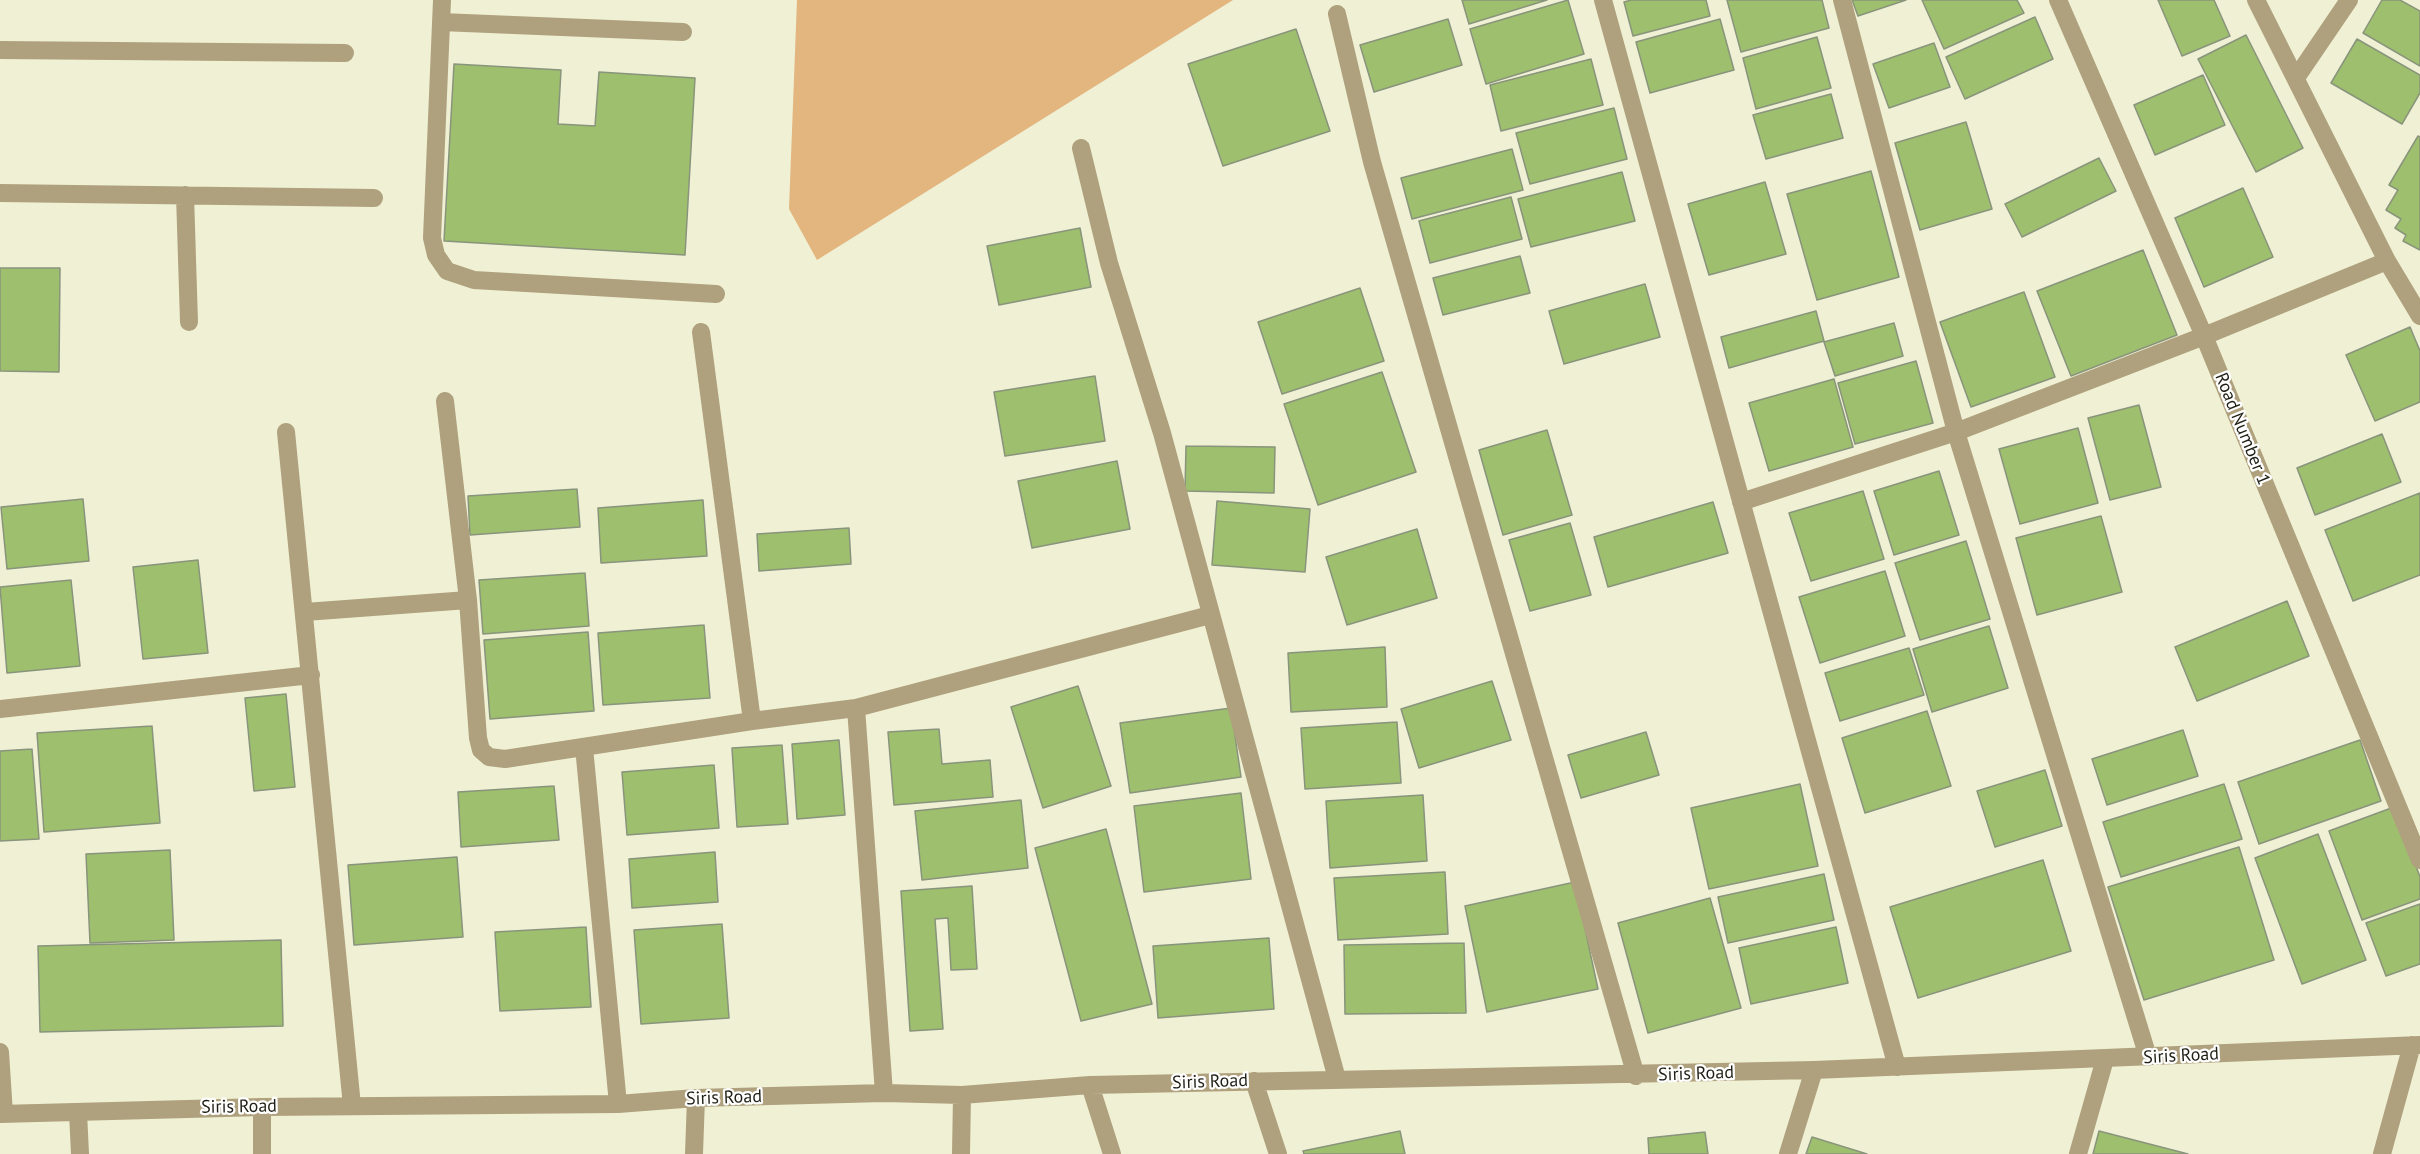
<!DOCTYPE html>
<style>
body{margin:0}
canvas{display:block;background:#eff0d4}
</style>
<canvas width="2420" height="1154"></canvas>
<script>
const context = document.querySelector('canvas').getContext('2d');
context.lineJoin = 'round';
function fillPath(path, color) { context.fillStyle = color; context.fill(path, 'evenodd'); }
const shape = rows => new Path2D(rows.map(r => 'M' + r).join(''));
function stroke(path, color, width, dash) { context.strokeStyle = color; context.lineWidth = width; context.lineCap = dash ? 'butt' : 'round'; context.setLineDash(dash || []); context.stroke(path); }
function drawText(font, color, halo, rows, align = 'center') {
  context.font = font + ' "PT Sans",sans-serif'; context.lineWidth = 4.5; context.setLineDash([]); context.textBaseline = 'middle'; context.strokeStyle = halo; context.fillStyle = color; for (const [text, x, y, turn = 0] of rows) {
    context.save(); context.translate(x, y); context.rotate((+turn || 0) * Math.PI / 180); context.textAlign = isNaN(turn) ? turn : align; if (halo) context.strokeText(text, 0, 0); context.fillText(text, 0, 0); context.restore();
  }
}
fillPath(shape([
 [797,0,1233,0,817,260,789,209]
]), '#e3b67f');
const building = shape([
 [1462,0,1547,0,1469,24,1462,0],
 [1568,0,1584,54,1486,84,1470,29,1568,0],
 [1631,0,1706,0,1710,16,1633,36,1624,2,1631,0],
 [1727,0,1822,0,1829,28,1741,52,1727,0],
 [1852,0,1906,0,1858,16,1852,0],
 [1922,0,2017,0,2024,13,1944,49,1922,0],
 [2158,0,2214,0,2230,36,2182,56,2158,0],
 [2382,0,2400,0,2420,11,2420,66,2363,33,2382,0],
 [2035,17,2053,59,1965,99,1946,57,2035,17],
 [1448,19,1462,65,1374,92,1360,45,1448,19],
 [1720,19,1734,70,1650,93,1636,42,1720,19],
 [1296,29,1330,131,1223,166,1188,64,1296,29],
 [2246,35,2303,148,2256,172,2198,59,2246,35],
 [1817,37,1831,88,1756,109,1743,58,1817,37],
 [2357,39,2420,75,2420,93,2402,124,2331,83,2357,39],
 [1934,43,1950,87,1889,108,1873,64,1934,43],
 [1591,59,1603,105,1501,131,1490,85,1591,59],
 [454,64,561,70,558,124,595,126,599,72,695,78,685,255,444,241,454,64],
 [2203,75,2225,125,2155,155,2134,105,2203,75],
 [1831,94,1843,138,1766,159,1753,115,1831,94],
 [1614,108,1627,159,1530,184,1516,133,1614,108],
 [1966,122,1992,209,1920,230,1895,143,1966,122],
 [2418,136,2420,137,2420,250,2403,241,2406,235,2395,228,2401,219,2386,210,2398,190,2389,185,2418,136],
 [1512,149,1523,190,1412,219,1401,178,1512,149],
 [2099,158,2116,191,2022,237,2005,204,2099,158],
 [1871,171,1899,277,1817,300,1787,194,1871,171],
 [1622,172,1635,221,1531,247,1518,199,1622,172],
 [1765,182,1786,254,1709,275,1688,204,1765,182],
 [2243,188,2273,257,2204,287,2175,218,2243,188],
 [1511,197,1522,239,1430,263,1419,221,1511,197],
 [1080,228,1091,287,999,305,987,246,1080,228],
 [2143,250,2177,335,2071,376,2037,291,2143,250],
 [1520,256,1530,293,1443,315,1433,278,1520,256],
 [0,268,60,268,59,372,0,371,0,268],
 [1645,284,1660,337,1564,364,1549,311,1645,284],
 [1360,288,1384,361,1282,394,1258,322,1360,288],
 [2024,292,2055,377,1971,407,1940,322,2024,292],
 [1816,311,1824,341,1729,368,1721,337,1816,311],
 [1894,323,1903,356,1835,376,1824,342,1894,323],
 [2410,327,2420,351,2420,402,2375,421,2346,355,2410,327],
 [1916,361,1933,423,1855,444,1838,383,1916,361],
 [1382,372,1416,472,1318,505,1284,404,1382,372],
 [1095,376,1105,441,1005,456,994,392,1095,376],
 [1834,379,1853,447,1769,471,1749,403,1834,379],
 [2139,405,2161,487,2110,500,2088,418,2139,405],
 [2078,428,2098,503,2020,524,1999,449,2078,428],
 [1547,430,1572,515,1503,535,1479,450,1547,430],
 [2382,434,2401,482,2315,515,2297,468,2382,434],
 [1186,446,1275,447,1274,493,1185,491,1186,446],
 [1117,461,1130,529,1032,548,1018,481,1117,461],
 [1939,471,1959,535,1894,555,1874,491,1939,471],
 [577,489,580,527,470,535,468,496,577,489],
 [1863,491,1884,559,1811,581,1789,513,1863,491],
 [2420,493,2420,575,2353,601,2325,530,2420,493],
 [83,499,89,561,7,569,1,507,83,499],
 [703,500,707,556,601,563,598,508,703,500],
 [1217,501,1310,509,1305,572,1212,565,1217,501],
 [1713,502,1728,553,1608,587,1594,537,1713,502],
 [2101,516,2122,592,2037,615,2016,538,2101,516],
 [1570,523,1591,595,1530,611,1509,540,1570,523],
 [849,528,851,564,759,571,757,534,849,528],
 [1417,529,1437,598,1347,625,1326,557,1417,529],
 [1966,541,1990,619,1920,640,1895,563,1966,541],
 [198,560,208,653,143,659,133,567,198,560],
 [1885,571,1905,636,1820,663,1799,597,1885,571],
 [585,573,589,626,483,634,479,580,585,573],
 [71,580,80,666,7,673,0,587,71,580],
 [2287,601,2309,656,2197,701,2175,647,2287,601],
 [704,625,710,698,603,705,598,633,704,625],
 [1989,626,2008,688,1932,712,1913,649,1989,626],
 [588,632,594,711,490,719,484,640,588,632],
 [1385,647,1387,707,1291,712,1288,653,1385,647],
 [1909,648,1924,695,1840,721,1825,673,1909,648],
 [1492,681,1511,740,1419,768,1401,709,1492,681],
 [1078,686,1111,786,1043,808,1011,707,1078,686],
 [286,694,295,787,254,791,245,698,286,694],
 [1231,708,1241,777,1130,793,1120,723,1231,708],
 [1927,711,1951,786,1865,813,1842,738,1927,711],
 [1397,722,1401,783,1305,789,1301,728,1397,722],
 [152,726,160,823,44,832,37,733,152,726],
 [939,729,942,764,990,760,993,797,894,805,888,732,939,729],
 [2183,730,2198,776,2107,805,2092,759,2183,730],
 [1646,732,1659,775,1581,798,1568,755,1646,732],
 [839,740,845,815,797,819,792,744,839,740],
 [2360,740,2381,801,2259,844,2238,782,2360,740],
 [782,745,788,824,737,827,732,748,782,745],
 [32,749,39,839,0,841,0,751,32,749],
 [714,765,719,828,627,835,622,772,714,765],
 [2045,770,2062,826,1995,847,1977,791,2045,770],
 [1800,784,1818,866,1709,889,1691,808,1800,784],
 [2224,784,2242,839,2121,877,2103,822,2224,784],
 [554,786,559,840,461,847,458,792,554,786],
 [1241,793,1251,879,1144,892,1134,806,1241,793],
 [1423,795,1427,861,1330,868,1326,801,1423,795],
 [1021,800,1028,868,922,880,915,811,1021,800],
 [2394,807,2420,877,2420,899,2362,920,2329,831,2394,807],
 [1106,829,1152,1004,1081,1021,1035,848,1106,829],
 [2318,834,2366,960,2302,984,2255,858,2318,834],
 [2239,847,2274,960,2144,1000,2108,887,2239,847],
 [170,850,174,940,90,943,86,854,170,850],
 [715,852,718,902,632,908,629,859,715,852],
 [457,857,463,937,354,945,348,865,457,857],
 [2043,860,2071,951,1918,998,1890,907,2043,860],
 [1445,872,1448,934,1338,940,1334,878,1445,872],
 [1824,874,1834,920,1728,943,1718,897,1824,874],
 [1575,882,1598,989,1487,1012,1465,906,1575,882],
 [972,886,977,969,951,970,948,918,935,919,943,1029,910,1031,901,891,972,886],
 [1710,898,1741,1008,1648,1033,1618,923,1710,898],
 [2420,904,2420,964,2386,976,2366,923,2420,904],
 [722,924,729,1018,641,1024,634,930,722,924],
 [586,927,591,1007,500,1011,495,932,586,927],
 [1836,927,1848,983,1751,1004,1739,948,1836,927],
 [1269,938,1274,1009,1158,1018,1153,946,1269,938],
 [281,940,283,1026,40,1032,38,946,281,940],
 [1464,943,1466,1013,1345,1014,1344,945,1464,943],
 [1400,1131,1405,1154,1304,1154,1303,1151,1400,1131],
 [2099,1131,2188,1154,2093,1154,2099,1131],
 [1705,1132,1708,1154,1649,1154,1648,1138,1705,1132],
 [1812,1137,1867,1154,1806,1154,1812,1137]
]);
fillPath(building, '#9ebf6d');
stroke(building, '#89947c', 1.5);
stroke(shape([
 [442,0,432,238,436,255,447,271,474,280,716,294],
 [1603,0,1897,1067],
 [1842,0,1956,432,2148,1057],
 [2058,0,2204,336,2420,860],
 [2256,0,2387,261,2420,316],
 [1337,14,1372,162,1636,1076],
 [441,22,683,32],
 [0,50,345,53],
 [2296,78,2349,0],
 [1081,148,1109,263,1162,433,1337,1079],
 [0,193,374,198],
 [185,195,189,322],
 [701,332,752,721],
 [445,401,468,600,478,738,481,750,489,757,505,759,752,721,856,708,1210,615],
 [286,432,352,1106],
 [1741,502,1956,432,2204,336,2387,261],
 [305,612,468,600],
 [856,708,884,1093],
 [0,709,311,675],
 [584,747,618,1104],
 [0,1052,4,1114],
 [1254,1081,1278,1154],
 [1090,1085,1112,1154],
 [78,1112,80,1154],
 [0,1114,262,1107,618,1104,696,1098,884,1093,962,1095,1090,1085,1814,1070,2420,1045],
 [262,1154,262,1107],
 [694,1154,696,1098],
 [961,1154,962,1095],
 [1788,1154,1814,1070],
 [2078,1154,2105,1059],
 [2382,1154,2412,1045]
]), '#afa17d', 18);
drawText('18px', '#1f1f15', '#fff', [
 ["Road Number 1",2242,429,68],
 ["Siris Road",2181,1056,-3],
 ["Siris Road",1696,1074,-2],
 ["Siris Road",1210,1082,-2],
 ["Siris Road",724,1098,-2],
 ["Siris Road",239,1107,-1]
]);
</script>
